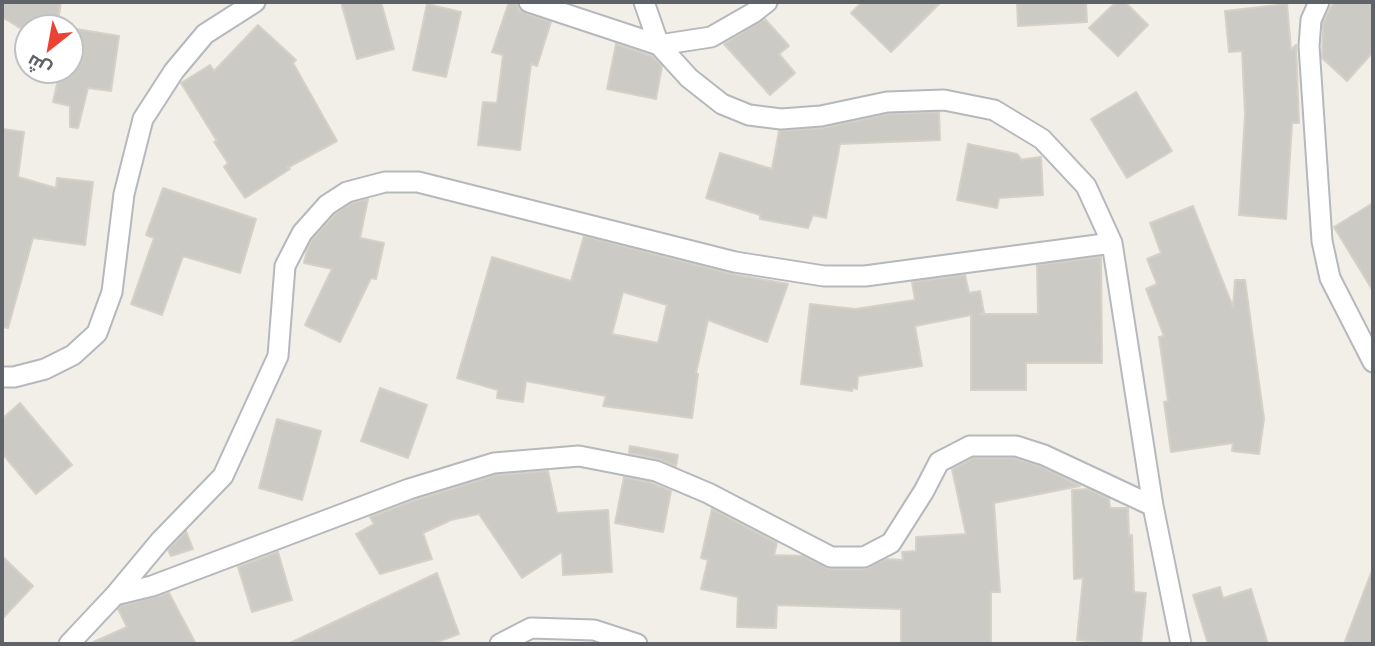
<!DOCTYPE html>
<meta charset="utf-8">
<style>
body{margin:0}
#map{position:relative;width:1375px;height:646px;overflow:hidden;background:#f1efe8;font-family:"Fira Sans",Cairo,sans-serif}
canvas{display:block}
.frame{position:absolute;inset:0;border:4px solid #5f6368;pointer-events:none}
.north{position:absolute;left:14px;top:14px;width:70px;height:70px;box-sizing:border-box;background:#fff;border:2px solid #bfc1c3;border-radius:50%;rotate:211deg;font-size:19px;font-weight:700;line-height:28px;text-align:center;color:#5f6368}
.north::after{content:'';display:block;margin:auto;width:24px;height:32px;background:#ea4335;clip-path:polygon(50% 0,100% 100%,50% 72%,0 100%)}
</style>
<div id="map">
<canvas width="1375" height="646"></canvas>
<div class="frame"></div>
<div class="north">ش</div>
</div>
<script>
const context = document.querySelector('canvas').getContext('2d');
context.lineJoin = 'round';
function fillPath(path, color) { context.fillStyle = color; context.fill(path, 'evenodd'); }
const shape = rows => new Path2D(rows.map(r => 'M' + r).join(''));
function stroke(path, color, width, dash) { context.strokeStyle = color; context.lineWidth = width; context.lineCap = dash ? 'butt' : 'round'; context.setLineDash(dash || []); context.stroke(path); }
const building = shape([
 [2,2,61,2,57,28,20,28,2,17,2,2],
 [341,2,381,2,394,49,357,59,341,2],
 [509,2,517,4,519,10,525,13,551,22,537,66,531,64,520,150,478,145,483,102,497,103,503,55,492,52,509,2],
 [862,2,941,2,891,52,851,13,862,2],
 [1017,2,1086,2,1087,22,1018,26,1017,2],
 [1116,2,1125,2,1148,25,1118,56,1089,28,1116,2],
 [1335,2,1373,2,1373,52,1347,81,1322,58,1323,23,1330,8,1335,2],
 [427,4,461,12,446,77,413,70,427,4],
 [1287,4,1291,50,1296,45,1299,123,1292,123,1286,219,1239,215,1245,114,1242,51,1229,52,1225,11,1287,4],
 [765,19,789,46,779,54,795,73,770,95,724,44,765,19],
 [258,25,296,60,293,63,337,141,287,168,290,169,245,198,224,167,228,163,214,142,217,141,181,83,210,65,214,71,258,25],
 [70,28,119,36,111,91,88,88,78,128,70,127,70,106,53,102,60,70,70,70,70,28],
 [616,44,652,56,662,66,656,99,607,89,616,44],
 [1136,92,1172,151,1127,178,1091,119,1136,92],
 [939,112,940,140,840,144,826,218,813,215,808,228,760,219,760,215,706,198,720,153,772,169,779,131,823,128,888,114,939,112],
 [2,129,24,132,18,177,56,188,57,178,93,182,85,245,33,238,8,328,2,327,2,129],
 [968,144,1017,154,1022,160,1025,159,1041,157,1043,195,999,198,997,208,957,200,968,144],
 [163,188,256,219,240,273,183,256,162,315,131,304,154,238,146,235,163,188],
 [368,199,360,238,384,243,376,279,371,278,340,342,305,325,332,269,304,263,307,250,312,240,335,214,352,203,368,199],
 [1373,203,1373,291,1334,227,1373,203],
 [1193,206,1233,307,1235,280,1245,280,1264,419,1259,454,1232,451,1233,443,1171,452,1164,402,1168,401,1159,337,1164,336,1146,289,1157,284,1147,259,1161,253,1150,223,1193,206],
 [584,236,732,274,788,284,767,342,708,320,696,373,698,374,692,418,603,406,606,396,526,381,523,402,497,398,498,390,457,378,492,257,571,281,584,236],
 [623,292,667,305,658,343,612,334,623,292],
 [1101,257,1102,363,1026,363,1026,390,971,390,971,315,915,326,922,366,858,376,857,389,853,388,852,391,801,384,810,304,855,309,915,300,912,282,965,275,969,293,980,291,984,313,981,314,1038,314,1037,265,1101,257],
 [380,388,427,405,408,458,361,441,380,388],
 [20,403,72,465,36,494,2,453,2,419,20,403],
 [277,419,321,431,302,500,259,488,277,419],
 [630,446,678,455,676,466,659,459,629,453,630,446],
 [973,458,1014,458,1040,466,1080,486,994,503,1000,592,991,592,991,644,901,644,901,609,777,605,776,628,737,627,738,597,701,589,708,560,701,558,712,509,777,543,774,555,803,556,830,569,865,569,886,559,903,560,902,552,916,551,916,537,966,534,952,469,973,458],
 [548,471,557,513,608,510,612,572,563,575,562,552,522,578,479,514,451,520,423,533,432,559,380,574,356,534,374,524,370,517,413,501,496,475,548,471],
 [624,477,652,483,671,491,663,532,615,523,624,477],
 [1088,489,1109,499,1110,508,1128,508,1129,536,1132,535,1134,592,1146,593,1141,644,1114,644,1077,640,1083,578,1074,579,1072,490,1088,489],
 [186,531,193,549,171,556,168,550,186,531],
 [278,552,292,600,252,612,238,567,278,552],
 [2,556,33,586,2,619,2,556],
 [437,573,459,634,432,644,288,644,437,573],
 [1371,573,1373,573,1373,644,1344,644,1371,573],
 [1220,587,1223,598,1251,589,1268,644,1208,644,1193,595,1220,587],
 [169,593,196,644,89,644,127,627,118,609,121,606,169,593]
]);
fillPath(building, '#cccac5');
stroke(building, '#d6d1c6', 2);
const minor = shape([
 [529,2,659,45,711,37,753,13,767,2],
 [644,2,659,45,689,78,722,104,749,115,781,119,821,116,887,102,944,100,994,110,1042,139,1086,186,1112,243,1153,506,1181,644],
 [1319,2,1311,20,1309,46,1322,241,1330,278,1373,362],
 [2,377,14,377,45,369,73,355,97,333,112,292,124,194,143,119,174,71,205,34,255,2],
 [115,595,152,586,409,489,494,463,579,456,656,471,708,493,831,557,864,557,891,543,924,491,939,462,970,446,1016,446,1044,455,1153,506],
 [69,644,115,595,160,541,223,476,278,356,285,266,302,233,327,205,347,192,385,182,418,182,735,262,824,276,865,276,1112,243],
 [500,644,531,628,594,630,637,644]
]);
stroke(minor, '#b5b8bc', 23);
stroke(minor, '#fff', 19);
</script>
